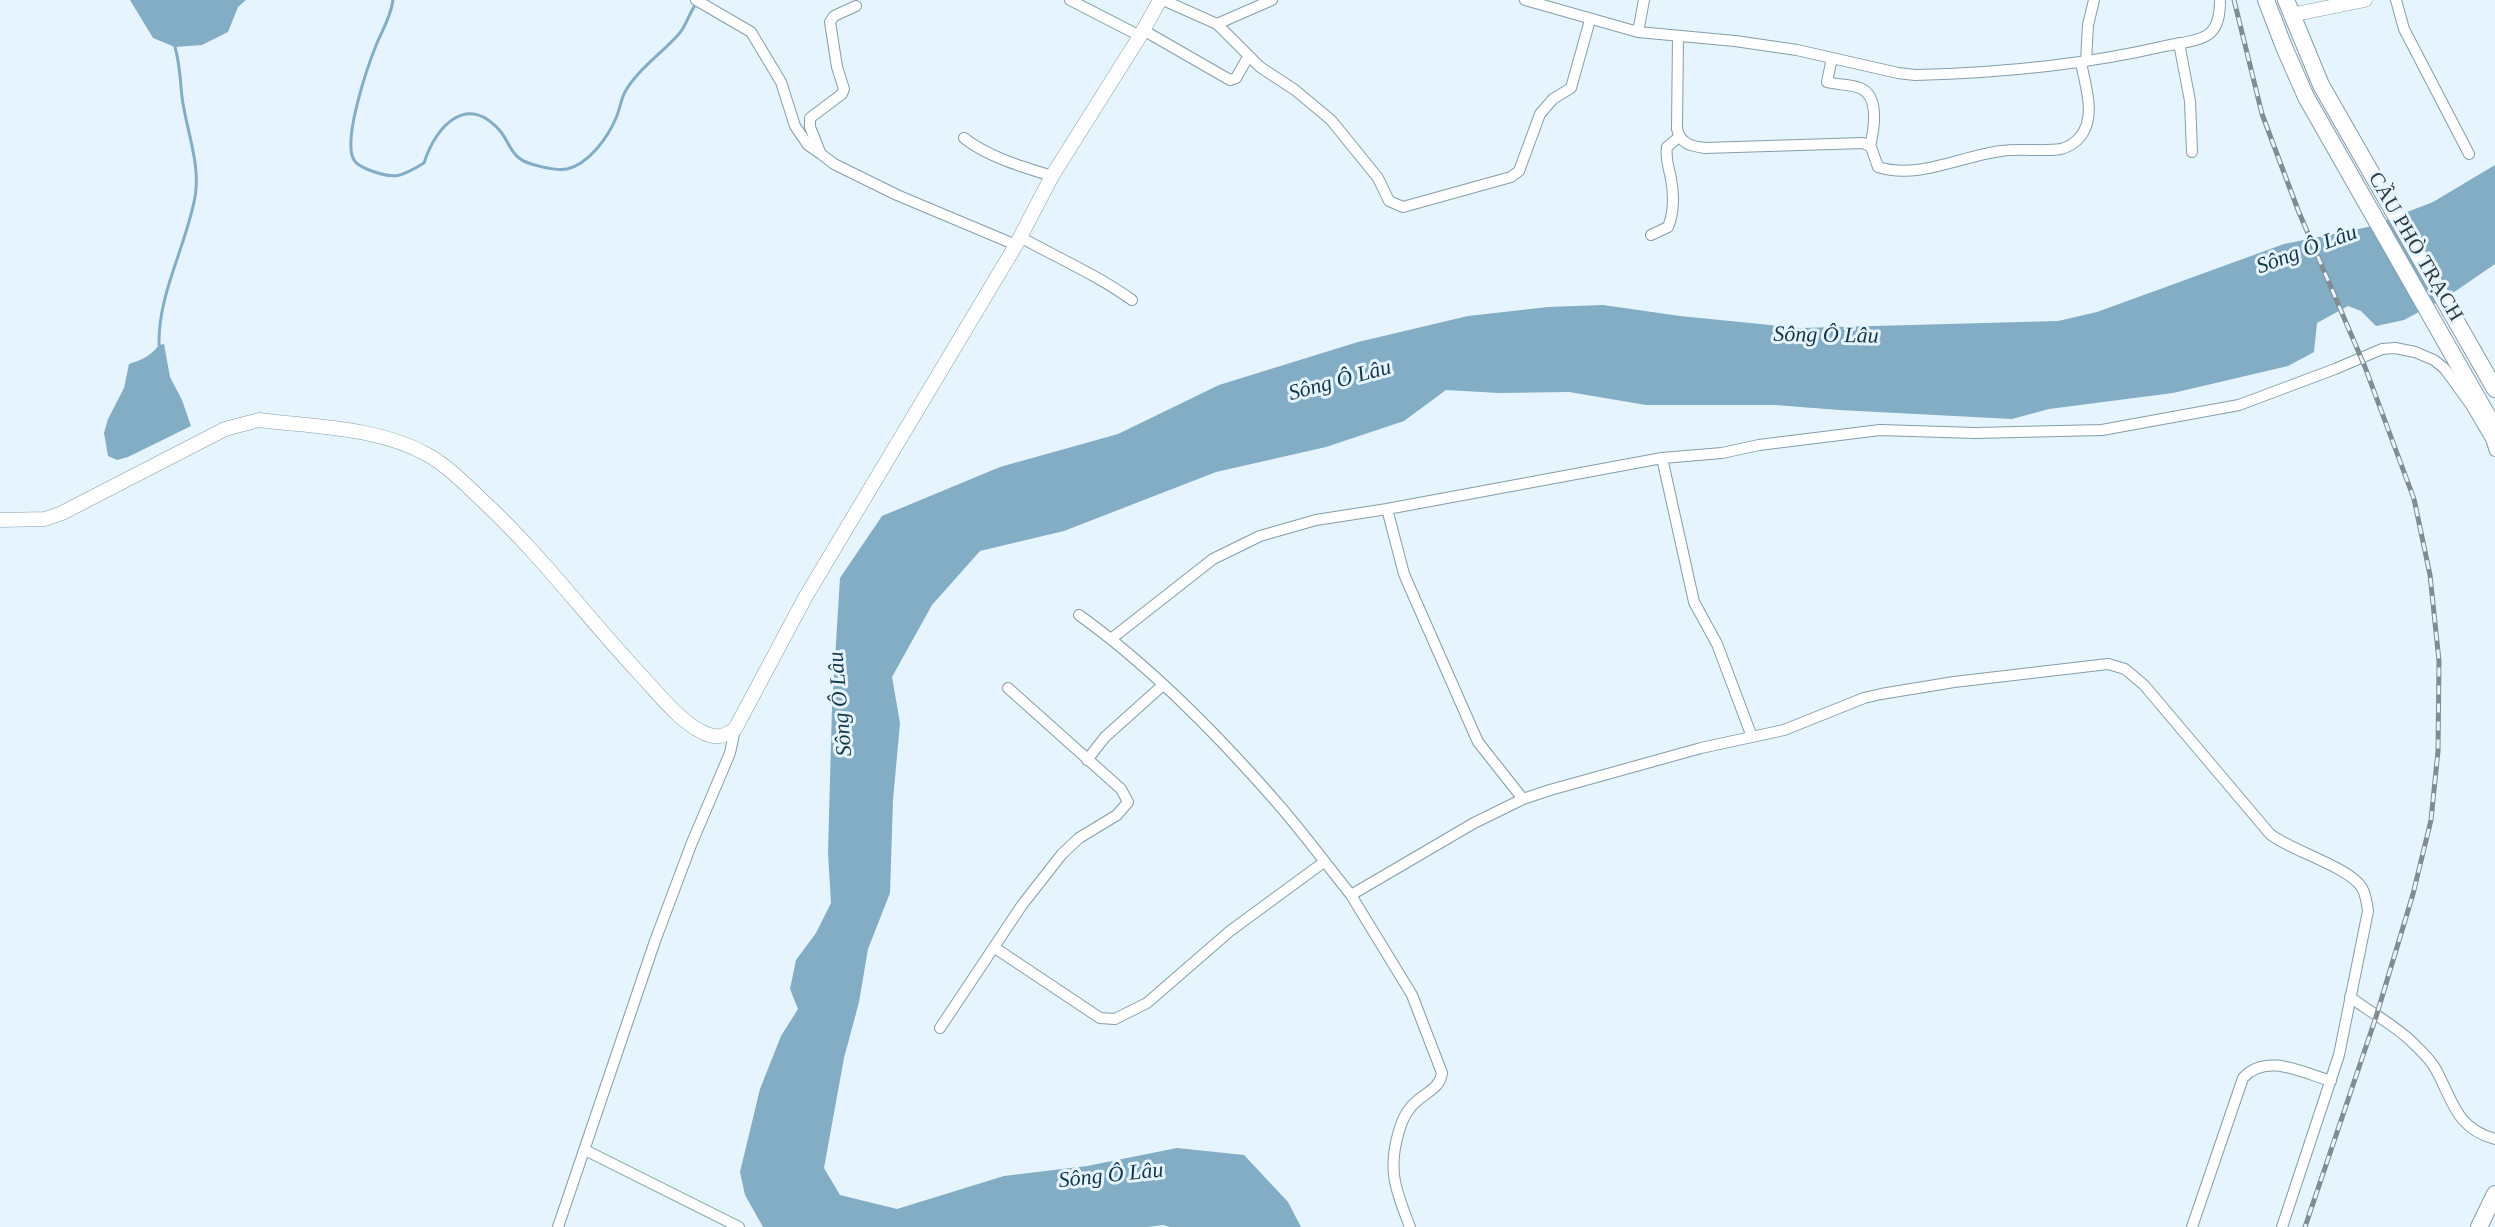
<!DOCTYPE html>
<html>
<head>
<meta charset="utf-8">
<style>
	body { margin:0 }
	canvas { display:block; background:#e5f4fd }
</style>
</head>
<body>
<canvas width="2495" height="1227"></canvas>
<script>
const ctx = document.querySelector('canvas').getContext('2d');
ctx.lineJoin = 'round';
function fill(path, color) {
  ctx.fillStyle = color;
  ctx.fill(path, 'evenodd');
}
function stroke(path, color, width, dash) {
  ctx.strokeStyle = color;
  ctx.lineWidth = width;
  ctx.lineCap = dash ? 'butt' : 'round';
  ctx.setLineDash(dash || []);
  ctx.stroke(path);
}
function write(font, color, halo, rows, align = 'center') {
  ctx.font = font + ' "Times New Roman",serif';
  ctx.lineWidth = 6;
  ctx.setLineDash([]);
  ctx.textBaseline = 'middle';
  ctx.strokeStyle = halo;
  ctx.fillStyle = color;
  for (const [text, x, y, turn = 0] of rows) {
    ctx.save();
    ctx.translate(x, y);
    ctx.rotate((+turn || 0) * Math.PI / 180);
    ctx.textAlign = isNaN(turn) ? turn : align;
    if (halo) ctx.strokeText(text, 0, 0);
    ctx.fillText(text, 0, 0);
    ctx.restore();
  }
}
const water = new Path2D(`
	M130 0H246L238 7 228 32 202 45 175 47 153 38Z
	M2495 165V264L2447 297 2404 320 2376 326 2361 311 2348 306 2317 323 2314 352 2288 366 2173 393 2049 409 2012 419 1839 410 1775 405H1646L1569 392 1499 393 1446 390 1404 421 1326 447 1216 472 1064 531 980 551 932 605 892 677 900 723 893 800 890 893 868 949 859 1002 844 1058 824 1168 840 1195 897 1209 1004 1176 1087 1166 1177 1148 1244 1155 1288 1202 1301 1227H1170L1163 1225 1148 1227H763L745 1195 740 1172 760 1089 781 1036 798 1009 790 989 796 960 816 933 831 903 828 853 832 707 840 578 882 516 1000 467 1118 434 1219 385 1358 342 1468 316 1548 307 1603 305 1680 316 1800 328 2058 321 2097 312 2284 244 2368 227 2433 202Z
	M164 344 170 377 182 400 191 426 128 457 117 460 108 456 104 433 108 419 124 388 129 364C141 360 151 356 159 345Z`);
const stream = new Path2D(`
	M393 0C391 16 383 29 377 43 368 65 342 140 354 160 357 165 364 168 369 170 395 180 401 177 424 163 436 125 468 92 501 132 508 141 510 151 519 158 527 165 556 171 567 169 589 164 608 137 616 118 620 109 621 99 625 92 636 71 663 52 678 35 686 27 689 13 696 4
	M159 345C158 293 186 247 195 197 201 165 186 129 182 97 180 79 180 64 175 47`);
const minor = new Path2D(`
	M696 0 751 32 781 82 795 126 808 145 821 154 834 164 897 195 1016 245
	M1070 0 1140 36
	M1163 0 1217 24 1272 0
	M1525 0 1638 32 1735 41 1797 50 1898 73 1915 75C1999 73 2084 65 2165 46 2179 43 2198 42 2209 34 2219 26 2220 12 2220 0
	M2396 0 2404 29 2469 154
	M1217 24 1260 67 1295 90 1331 120 1378 178 1389 201 1403 207 1511 177 1519 171 1540 114 1553 99 1571 88 1590 20
	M1143 30 1230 80 1236 78 1248 57
	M1638 32 1644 0
	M1678 36 1677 129C1681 144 1690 146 1705 148L1863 143 1871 147 1878 167C1918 180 1961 156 2001 151 2021 148 2041 152 2061 149 2068 147 2075 143 2080 137 2097 116 2085 86 2081 62
	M2179 43 2190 101 2192 152
	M1832 58 1827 82C1838 85 1850 84 1860 88 1880 96 1874 130 1870 146
	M2086 61 2088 25 2094 0
	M964 138C988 157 1023 167 1052 176
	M820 152 810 127V118L842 94 844 89 837 67 830 22 834 16 856 6
	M1651 235 1668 227C1674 213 1674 194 1671 179 1669 167 1665 160 1667 147L1679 137
	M1020 237C1058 258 1097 275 1132 300
	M1662 458 1694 602 1717 644 1752 737
	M1387 509 1404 574 1414 597 1478 742 1523 799
	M1079 615C1153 668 1219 736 1279 805 1304 834 1327 865 1351 895
	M1111 639 1213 559 1260 536 1316 520 1387 509 1662 458 1722 453 1759 445 1880 430 1975 433 2102 430 2239 405 2335 369 2382 349 2395 348 2415 352 2434 360 2445 369 2471 405 2491 439 2495 451
	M1087 760 1105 737 1163 685
	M995 948 1100 1018 1115 1019 1147 1003 1230 931 1324 862
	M2350 997C2371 1013 2395 1025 2413 1043 2421 1051 2430 1059 2435 1068 2453 1100 2455 1128 2495 1139
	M940 1028 1022 905 1062 854 1079 838 1117 815 1128 802 1121 789 1008 688
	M585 1150 739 1227
	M558 1227 655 941 691 845 730 753 735 729
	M1410 1227C1396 1191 1387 1170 1399 1131 1402 1119 1408 1108 1418 1100 1429 1091 1440 1087 1442 1073L1412 995 1351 895 1474 823 1523 799 1550 790 1701 748 1784 730 1864 698 1881 694 1954 682 2108 664 2125 669 2144 685 2270 834C2291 851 2350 867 2362 888 2366 895 2367 903 2368 911L2339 1055 2282 1227
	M2192 1227 2243 1078C2266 1052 2303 1073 2331 1081`);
const major = new Path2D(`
	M2291 15 2365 0
	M0 520 45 519 62 513 225 429 259 420C315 427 378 427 428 455 449 467 466 485 483 501 540 554 586 616 639 673 658 693 677 719 702 732 715 739 724 737 735 729L806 596 1016 245 1052 176 1140 36 1160 0`);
const highway = new Path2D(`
	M2266 0 2284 47 2306 97 2495 429
	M2286 0 2321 85 2495 389
	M2479 1227 2495 1194`);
const rail = new Path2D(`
	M2234 0 2262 114 2298 210 2365 367 2414 499 2430 575 2439 661 2438 751 2431 820 2413 894 2376 1017 2305 1227`);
const streetNames = [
	["CẦU PHÒ TRẠCH",2415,247,60]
];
const waterNames = [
	["Sông Ô Lâu",2307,250,-20],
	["Sông Ô Lâu",1826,336,1],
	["Sông Ô Lâu",1340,381,-15],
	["Sông Ô Lâu",841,704,-95],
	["Sông Ô Lâu",1111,1176,-6]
];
fill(water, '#83adc4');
stroke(stream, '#83adc4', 3);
stroke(minor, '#859dab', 12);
stroke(major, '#859dab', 15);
stroke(highway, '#859dab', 18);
stroke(minor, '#fff', 10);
stroke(major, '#fff', 14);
stroke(highway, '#fff', 16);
stroke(rail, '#808c93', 5);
stroke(rail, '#e5f4fd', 3, [9]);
write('21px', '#2e383e', '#e5f4fd', streetNames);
write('italic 22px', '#123647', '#e5f4fd', waterNames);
</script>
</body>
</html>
